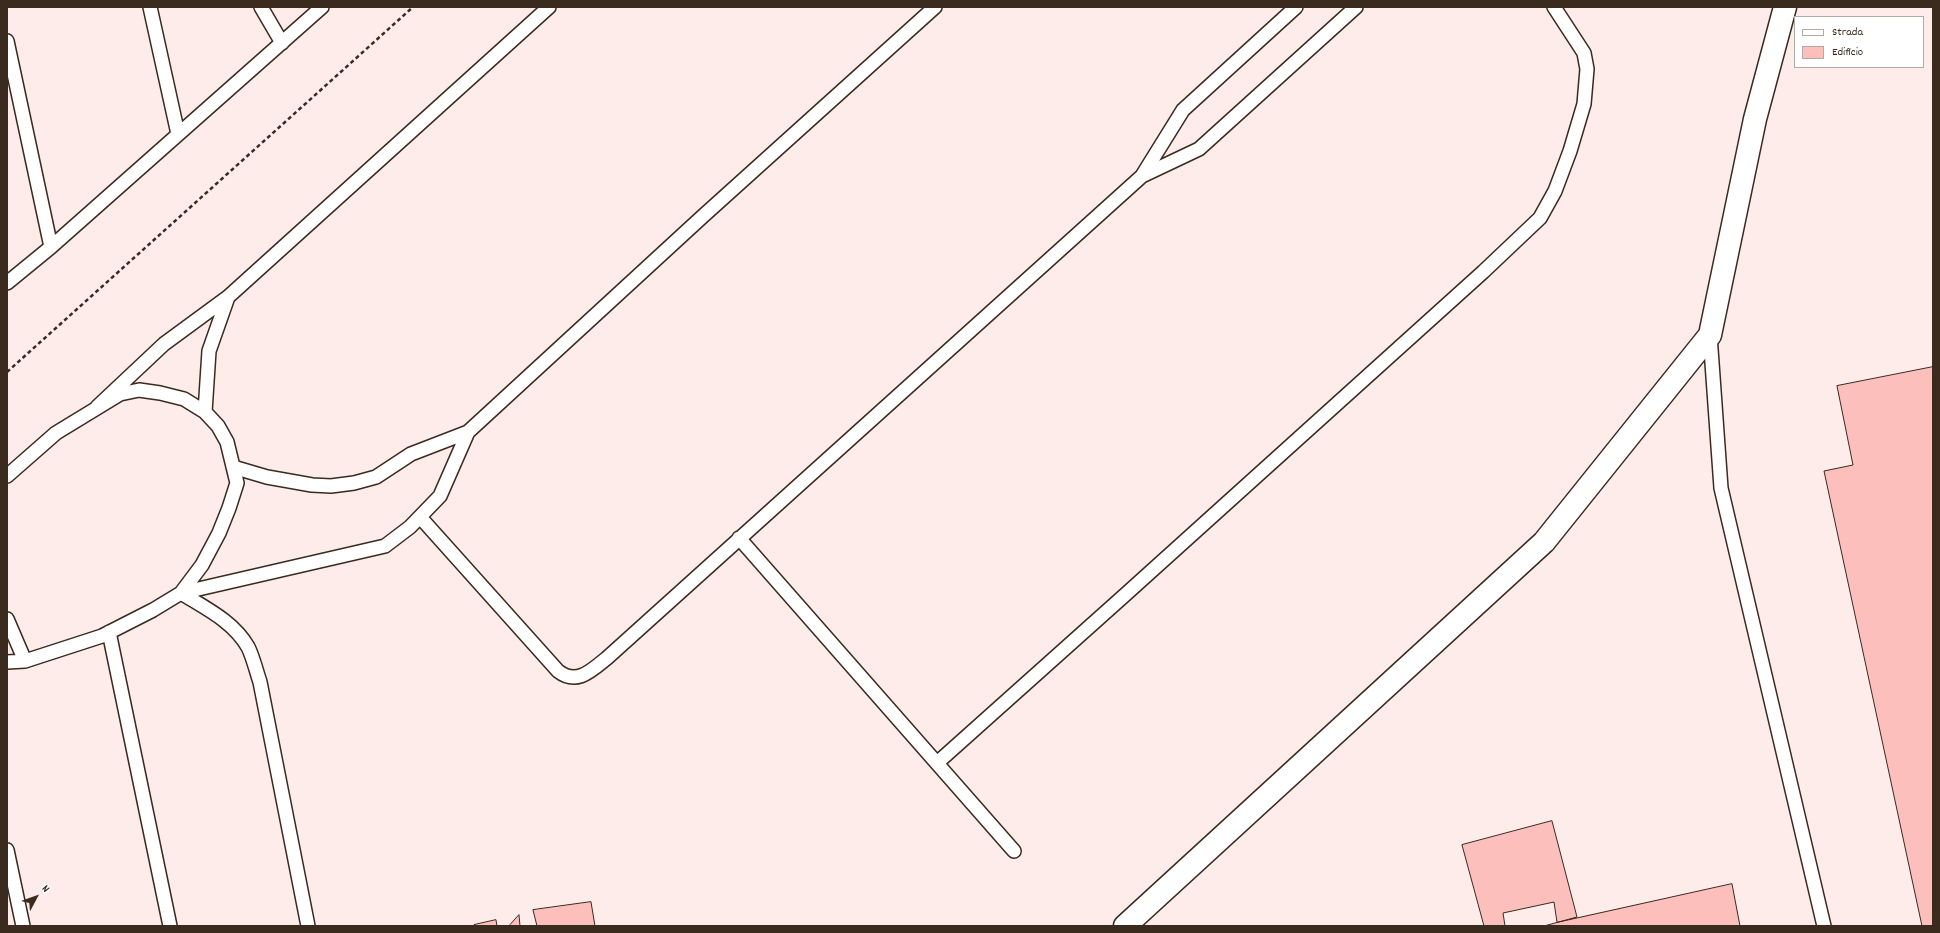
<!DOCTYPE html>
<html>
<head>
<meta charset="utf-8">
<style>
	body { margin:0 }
	#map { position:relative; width:1940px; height:933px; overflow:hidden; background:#fff; font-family:Dekko,sans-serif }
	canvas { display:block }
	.frame { position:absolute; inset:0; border:8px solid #3b2a1e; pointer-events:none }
	.legend { position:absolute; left:1794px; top:16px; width:130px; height:52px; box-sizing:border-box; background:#fff; border:1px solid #b1aaa5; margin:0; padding:5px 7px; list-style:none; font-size:12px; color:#3b2a1e }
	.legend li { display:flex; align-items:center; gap:8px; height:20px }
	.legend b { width:20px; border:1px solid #b1aaa5 }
	.north { position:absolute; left:16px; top:877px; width:40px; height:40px; -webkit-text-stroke:3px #fff; paint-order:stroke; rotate:49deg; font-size:11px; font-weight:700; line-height:16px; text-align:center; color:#3b2a1e }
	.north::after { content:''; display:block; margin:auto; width:14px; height:18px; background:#3b2a1e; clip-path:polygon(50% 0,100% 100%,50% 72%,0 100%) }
</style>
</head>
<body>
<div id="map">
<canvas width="1940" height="933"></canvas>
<div class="frame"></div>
<ul class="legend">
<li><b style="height:5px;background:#fff"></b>Strada</li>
<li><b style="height:11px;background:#fcbfbc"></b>Edificio</li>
</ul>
<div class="north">N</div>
</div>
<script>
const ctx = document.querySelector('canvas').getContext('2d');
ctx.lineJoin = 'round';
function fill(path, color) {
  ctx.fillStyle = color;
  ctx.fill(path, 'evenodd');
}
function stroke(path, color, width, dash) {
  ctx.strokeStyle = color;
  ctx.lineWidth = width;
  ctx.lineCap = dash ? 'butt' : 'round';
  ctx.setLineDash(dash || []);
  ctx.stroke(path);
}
const built = new Path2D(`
	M7 7H1933V926H7ZM1795 17H1923V67H1795Z`);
const building = new Path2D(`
	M1933 367V926H1922L1824 471 1853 465 1837 386Z
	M1552 821 1577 917 1544 926H1484L1462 845Z
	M1732 884 1740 926H1505L1503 913 1554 902 1557 922Z
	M591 902 595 926H537L533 910Z
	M519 915 520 926H510V925Z
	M496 920 497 926H474V925Z`);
const path = new Path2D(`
	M7 372 413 7`);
const service = new Path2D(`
	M150 7 178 134
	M261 7 282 43
	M7 41 51 247
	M1142 176 1183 110 1296 7
	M7 283 51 247 322 7
	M1710 335 1721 488 1824 926
	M97 407 164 344 228 297 549 7
	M205 412 209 351 228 297
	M233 467 267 477 312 485 331 486 354 483 376 477 411 454 468 432 702 217 935 7
	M7 476 56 433 120 394 139 390 160 393 184 399 205 412 218 426 227 442 237 483 229 508 219 533 202 565 181 593
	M420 517 558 671C577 686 592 670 607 658L1142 176 1199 149 1356 7
	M739 538 1014 851
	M181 593C205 608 233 621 248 647 253 657 256 670 260 682L308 926
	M7 619 25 661
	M109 632 170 926
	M7 662 25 661 102 636 153 610 181 593 385 546 410 527 440 496 468 432
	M937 763 1126 594 1483 272 1540 218 1555 191 1570 151 1584 104 1587 69 1584 53 1554 7
	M7 850 23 926`);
const minor = new Path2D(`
	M1125 926 1544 542 1710 335 1755 119 1785 7`);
fill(built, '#feeceb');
fill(building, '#fcbfbc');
stroke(building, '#3b2a1e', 1);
stroke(service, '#3b2a1e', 16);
stroke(minor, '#3b2a1e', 25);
stroke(path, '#3b2a1e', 2.5, [4, 3]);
stroke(service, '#fff', 13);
stroke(minor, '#fff', 22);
</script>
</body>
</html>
